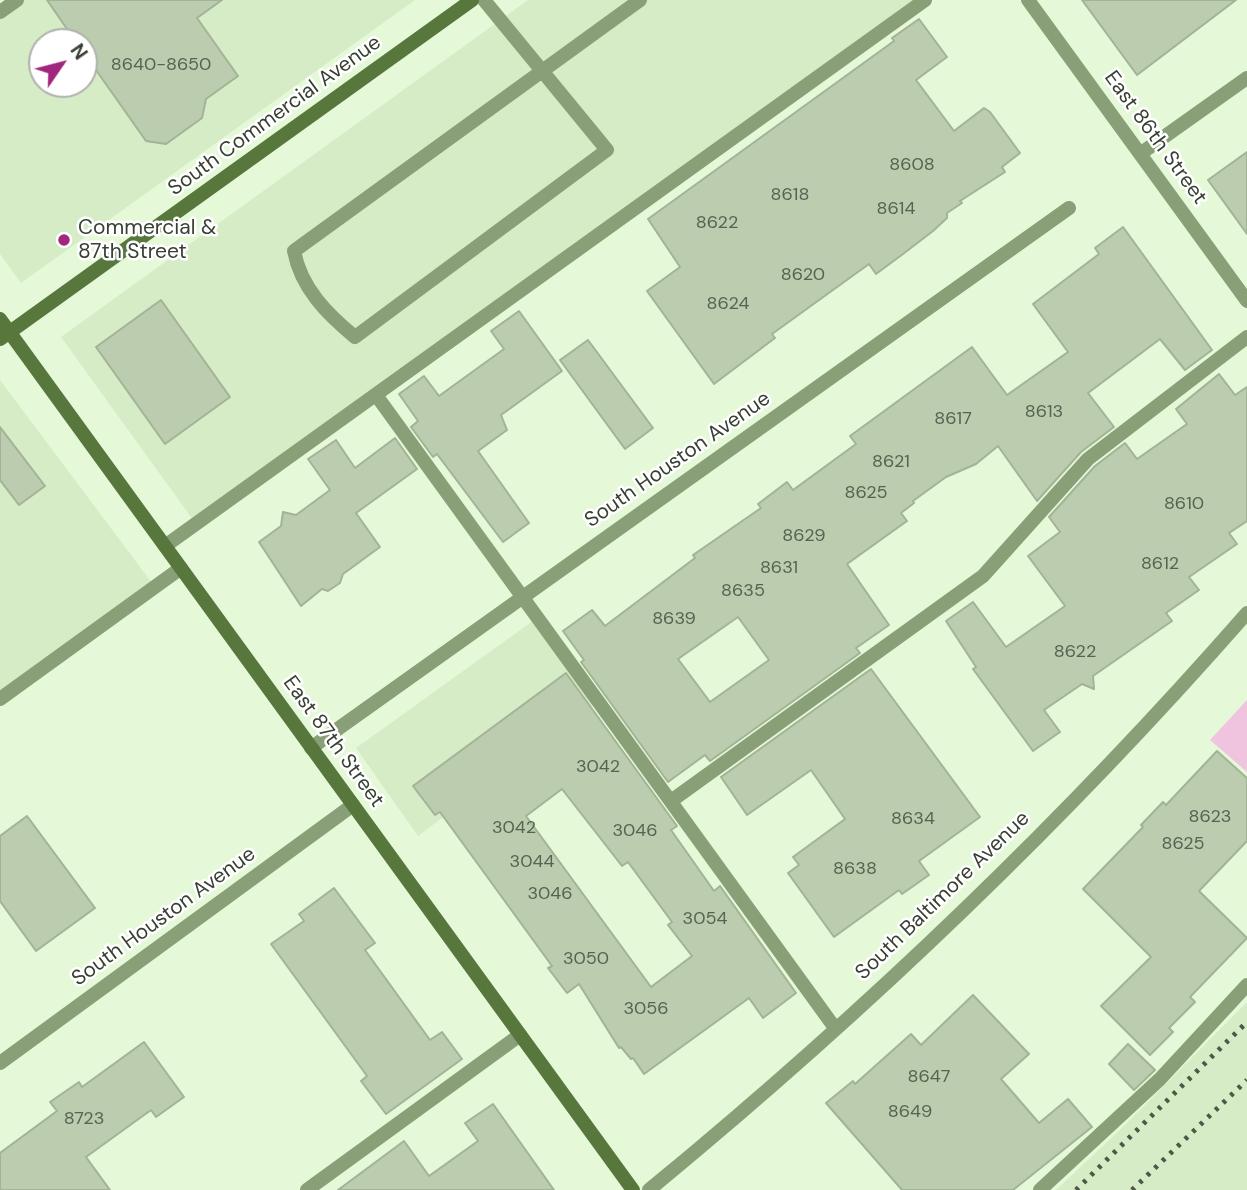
<!DOCTYPE html>
<html>
<head>
<meta charset="utf-8">
<style>
	body { margin:0 }
	#map { position:relative; width:1247px; height:1190px; overflow:hidden; background:#e5f8d8; font-family:"DM Sans",sans-serif }
	canvas { display:block }
	.north { position:absolute; left:28px; top:28px; width:70px; height:70px; box-sizing:border-box; background:#fff; border:2px solid #afb2ad; border-radius:50%; rotate:55deg; font-size:19px; font-weight:700; line-height:28px; text-align:center; color:#383f33 }
	.north::after { content:''; display:block; margin:auto; width:24px; height:32px; background:#a1277e; clip-path:polygon(50% 0,100% 100%,50% 72%,0 100%) }
</style>
</head>
<body>
<div id="map">
<canvas width="1247" height="1190"></canvas>
<div class="north">N</div>
</div>
<script>
const ctx = document.querySelector('canvas').getContext('2d');
ctx.lineJoin = 'round';
function fill(path, color) {
  ctx.fillStyle = color;
  ctx.fill(path, 'evenodd');
}
function stroke(path, color, width, dash) {
  ctx.strokeStyle = color;
  ctx.lineWidth = width;
  ctx.lineCap = dash ? 'butt' : 'round';
  ctx.setLineDash(dash || []);
  ctx.stroke(path);
}
function write(font, color, halo, rows, align = 'center') {
  ctx.font = font + ' "DM Sans",sans-serif';
  ctx.lineWidth = 5;
  ctx.setLineDash([]);
  ctx.textBaseline = 'middle';
  ctx.strokeStyle = halo;
  ctx.fillStyle = color;
  for (const [text, x, y, turn = 0] of rows) {
    ctx.save();
    ctx.translate(x, y);
    ctx.rotate((+turn || 0) * Math.PI / 180);
    ctx.textAlign = isNaN(turn) ? turn : align;
    if (halo) ctx.strokeText(text, 0, 0);
    ctx.fillText(text, 0, 0);
    ctx.restore();
  }
}
const built = new Path2D(`
	M17 0H415L21 283 0 254V12ZM42 42H84V84H42Z
	M528 0H925L196 524 61 337Z
	M0 380 155 587 0 699Z
	M537 618 598 701 418 836 356 748Z
	M1247 1002V1190H1056L1123 1127Z`);
const green = new Path2D(`
	M1247 700V772L1210 740Z`);
const building = new Path2D(`
	M47 0H222L197 18 238 76 206 99 202 118 166 144 146 141 84 53V42H76Z
	M1082 0H1236L1137 75Z
	M919 19 947 57 916 80 954 131 984 108 990 112 1020 153 1002 167 1005 172 960 201 962 203 947 213V218L933 231 903 254 876 274 869 264 772 334 775 338 714 384 647 291 680 267 648 219 894 41 892 38Z
	M1247 152V234L1208 180Z
	M1123 227 1212 350 1185 370 1160 339 1088 393 1114 427 1081 452 1037 501 998 446 976 464 946 477 913 501 914 503 901 513 907 521 847 564 889 625 856 648 860 653 710 761 705 755 668 782 581 662 584 660 563 631 592 610 605 626 695 558 693 555 761 508 758 504 787 482 793 490 856 444 850 436 972 347 1007 395 1068 352 1033 304 1099 254 1095 248ZM738 617 769 660 710 702 678 659Z
	M161 300 230 397 165 444 96 347Z
	M519 311 562 371 501 415 507 430 478 451 529 523 503 542 437 454 433 457 411 427 418 421 399 394 424 376 439 396 504 349 491 331Z
	M588 340 653 428 625 449 560 360Z
	M1219 374 1235 395 1247 387V521L1229 533 1237 544 1189 577 1199 590 1166 613 1172 621 1093 676 1094 689 1082 684 1044 710 1060 732 1033 751 973 669 976 667 946 621 973 602 1006 647 1065 606 1028 556 1060 532 1049 517 1095 466 1125 443 1137 459 1187 424 1176 409Z
	M0 427 45 486 19 505 0 480Z
	M395 438 417 469 356 513 380 547 343 574 340 583 328 591 322 589 301 606 259 542 281 526 283 512 296 515 330 490 308 459 336 440 355 468Z
	M871 669 980 817 919 861 929 875 902 894 899 890 834 937 788 873 799 865 793 857 845 819 811 770 747 815 721 777Z
	M566 673 677 826 671 830 714 891 720 886 796 993 763 1018 749 998 644 1074 633 1058 631 1059 621 1047 619 1048 579 984 567 993 548 968 552 966 440 812 435 815 413 786ZM562 789 622 866 628 862 672 922 668 925 692 956 651 987 526 816Z
	M1217 751 1247 778V841L1199 891 1247 938 1190 997 1195 1002 1169 1028 1173 1032 1150 1055 1101 1006 1151 957 1083 889 1143 827 1141 825 1163 802 1166 805Z
	M27 816 95 908 36 951 0 901V836Z
	M334 888 375 943 365 950 430 1040 442 1032 462 1059 386 1114 361 1081 367 1076 271 944 304 921 299 914Z
	M973 995 1029 1054 1001 1079 1039 1123 1068 1099 1092 1127 1013 1190H902L826 1103 853 1081 855 1084 911 1034 921 1045Z
	M144 1042 184 1097 156 1117 151 1110 86 1157 110 1190H0V1153L57 1111 50 1102 79 1082 82 1087Z
	M1128 1044 1155 1070 1134 1090 1109 1064Z
	M493 1104 554 1190H338L404 1141 429 1176 478 1141 465 1123Z`);
const lane = new Path2D(`
	M484 0 607 150 355 337C327 314 301 288 294 251L640 0
	M0 12 17 0
	M376 395 835 1028
	M165 546 925 0
	M0 699 181 568
	M671 801 983 576 1088 459 1247 337
	M307 1190 520 1035
	M1040 1190 1160 1079 1247 985`);
const street = new Path2D(`
	M1028 0 1247 301
	M1140 154 1247 78
	M311 748 1069 208
	M0 1063 353 805
	M649 1190C863 1014 1065 821 1247 613`);
const secondary = new Path2D(`
	M0 319 633 1190
	M0 339 472 0`);
const rail = new Path2D(`
	M1076 1190 1247 1022
	M1132 1190 1247 1080`);
const markers = [
	[64,240,7,"#a1277e"]
];
const numberNames = [
	["8640-8650",161,65],
	["8608",912,165],
	["8618",790,195],
	["8614",896,209],
	["8622",717,223],
	["8620",803,275],
	["8624",728,304],
	["8613",1044,412],
	["8617",953,419],
	["8621",891,462],
	["8625",866,493],
	["8610",1184,504],
	["8629",804,536],
	["8612",1160,564],
	["8631",779,568],
	["8635",743,591],
	["8639",674,619],
	["8622",1075,652],
	["3042",598,767],
	["8623",1210,817],
	["8634",913,819],
	["3042",514,828],
	["3046",635,831],
	["8625",1183,844],
	["3044",532,862],
	["8638",855,869],
	["3046",550,894],
	["3054",705,919],
	["3050",586,959],
	["3056",646,1009],
	["8647",929,1077],
	["8649",910,1112],
	["8723",84,1119]
];
const streetNames = [
	["South Commercial Avenue",275,116,-36],
	["East 86th Street",1155,138,54],
	["South Houston Avenue",678,460,-35],
	["East 87th Street",333,742,54],
	["South Baltimore Avenue",943,896,-44],
	["South Houston Avenue",164,917,-36]
];
const poiNames = [
	["Commercial &",78,228],
	["87th Street",78,252]
];
fill(built, '#d6ecc7');
fill(green, '#f0c4df');
fill(building, '#bbcdae');
stroke(building, '#a2b396', 2);
stroke(lane, '#899f78', 14);
stroke(street, '#899f78', 14);
stroke(secondary, '#57773d', 14);
stroke(rail, '#4e5748', 5, [3.5, 7]);
for (const [x, y, r, color] of markers) {
  const dot = new Path2D();
  dot.arc(x, y, r, 0, 2 * Math.PI);
  ctx.fillStyle = color;
  ctx.fill(dot);
  stroke(dot, '#fff', 2.5);
}
write('18px', '#596252', null, numberNames);
write('21px', '#383f33', '#fff', streetNames);
write('21px', '#383f33', '#fff', poiNames, 'left');
</script>
</body>
</html>
